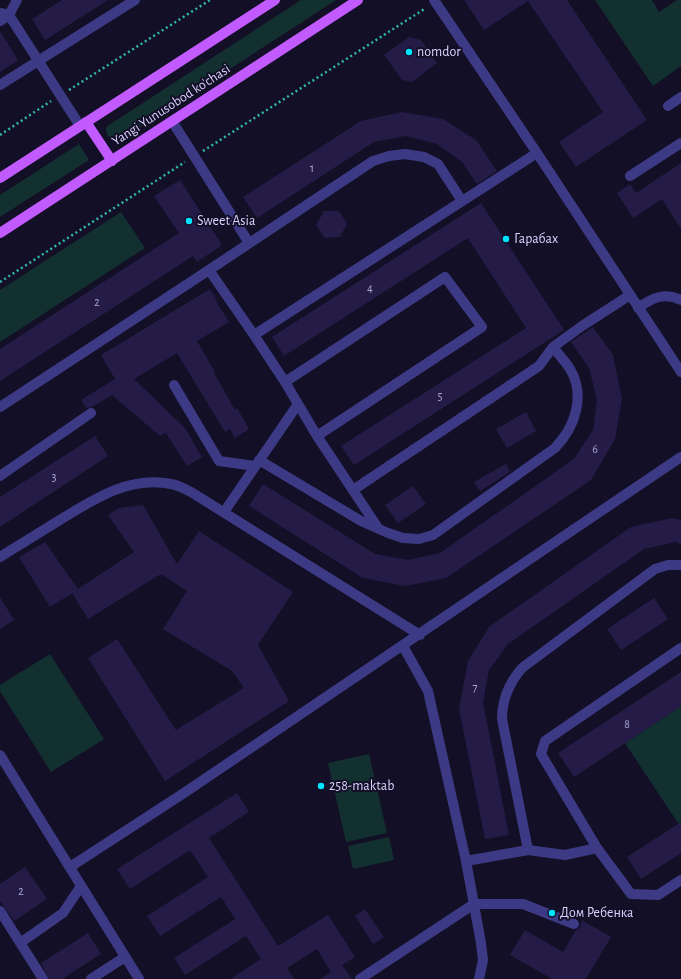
<!DOCTYPE html>
<html>
<head>
<meta charset="utf-8">
<style>
	body { margin:0 }
	canvas { display:block; background:#130f26 }
</style>
</head>
<body>
<canvas width="681" height="979"></canvas>
<script>
const ctx = document.querySelector('canvas').getContext('2d');
ctx.lineJoin = 'round';
function fill(path, color) {
  ctx.fillStyle = color;
  ctx.fill(path, 'evenodd');
}
function stroke(path, color, width, dash) {
  ctx.strokeStyle = color;
  ctx.lineWidth = width;
  ctx.lineCap = dash ? 'butt' : 'round';
  ctx.setLineDash(dash || []);
  ctx.stroke(path);
}
function write(font, color, halo, rows, align = 'center') {
  ctx.font = font + ' "Alegreya Sans",sans-serif';
  ctx.lineWidth = 4;
  ctx.setLineDash([]);
  ctx.textBaseline = 'middle';
  ctx.strokeStyle = halo;
  ctx.fillStyle = color;
  for (const [text, x, y, turn = 0] of rows) {
    ctx.save();
    ctx.translate(x, y);
    ctx.rotate((+turn || 0) * Math.PI / 180);
    ctx.textAlign = isNaN(turn) ? turn : align;
    if (halo) ctx.strokeText(text, 0, 0);
    ctx.fillText(text, 0, 0);
    ctx.restore();
  }
}
const green = new Path2D(`
	M301 0H336L116 143C109 140 106 135 106 127Z
	M595 0H652L659 12 677 0H681V66L653 86Z
	M79 144 89 160 0 217V195Z
	M121 212 145 248 0 342V290Z
	M50 654 104 739 51 772 0 691V685Z
	M681 706V822L678 823 625 743Z
	M369 754 387 833 346 842 328 763Z
	M389 837 394 860 353 869 348 846Z`);
const building = new Path2D(`
	M62 0H108L45 40 32 19Z
	M464 0H567L647 120 576 167 559 142 603 112 528 1 484 30Z
	M0 31 18 60 0 72Z
	M409 37 421 40 437 63 412 82 402 80 384 55Z
	M402 112 443 119 476 140 497 171 477 184 462 162 437 144 406 136 374 142 257 218 243 197 361 121Z
	M681 163V229L662 199 633 218 617 193 630 184 636 193Z
	M180 180 222 245 197 262 193 256 0 381V349L179 233 154 196Z
	M481 203 564 330 354 465 341 446 526 328 468 238 284 356 272 337Z
	M324 211H339L347 224 340 237 325 238 316 225Z
	M210 289 217 300 216 301 229 322 197 341 215 372 214 373 235 410 237 408 249 429 235 438 230 429 225 432 177 353 134 379 185 428 202 457 187 466 166 433 160 436 112 395 92 407 86 408 81 400 115 379 101 355Z
	M593 327 613 355 622 399 615 439 591 480 446 578 405 586 363 578 249 506 263 484 375 554 408 560 440 553 574 459 593 430 597 400 589 368 571 342Z
	M526 412 536 431 507 448 496 429Z
	M95 436 108 456 0 527V497Z
	M506 464 510 472 480 491 474 482Z
	M413 486 426 504 398 523 385 505Z
	M143 505 177 564 199 531 293 592 258 645 289 701 165 781 88 658 117 639 176 730 244 688 232 671 163 629 187 591 161 574 88 619 72 593H73L50 607 19 557 45 542 78 589 134 552 108 515 119 508Z
	M672 518 681 520V544L675 542 644 549 508 644 489 670 483 703 509 835 485 839 459 709 468 661 489 627 631 527Z
	M0 597 14 620 0 629Z
	M654 598 668 619 621 650 607 629Z
	M681 672V706L574 777 558 753Z
	M237 793 249 812 209 838 278 946 328 915 355 957 342 965 352 979H320L331 972 317 949 287 968 294 979H230L261 959 246 936 185 975 174 958 235 919 221 897 160 936 147 916 208 877 190 850 130 889 117 869Z
	M681 822V853L641 879 627 857Z
	M25 867 47 899 14 921 0 901V884Z
	M365 909 384 937 373 944 355 916Z
	M582 920 611 937 586 979H552L510 955 525 930 563 952 576 930 580 927Z
	M88 933 101 954 62 979H49L41 963Z`);
const path = new Path2D(`
	M69 90 210 0
	M0 135 51 101
	M203 151 426 8
	M0 282 185 162`);
const minor = new Path2D(`
	M434 0 537 153 681 372
	M0 13 9 15 80 126
	M0 21 9 15 17 0
	M0 85 135 0
	M668 106 681 97
	M172 121 249 243
	M630 176 681 143
	M209 270 254 335 537 153
	M638 308C652 298 664 292 681 300
	M254 335 285 382 317 436 378 528
	M285 382 445 277 482 327 317 436
	M174 385 219 461 255 466
	M0 407 209 270 373 161 389 156 405 154 424 157 438 164 462 201
	M259 460 361 521 388 533 403 538 419 539 433 535 555 448C575 427 586 396 570 369 565 361 558 354 553 347
	M0 476 91 413
	M353 490 539 366 553 347 582 326 630 295
	M224 512 298 404
	M0 557C21 544 42 531 63 518 96 498 130 476 171 484 178 485 185 489 191 492L420 635
	M403 646 428 691 466 861 481 943 483 960 479 979
	M0 755 139 979
	M597 848 541 754 545 741 681 648
	M528 850 502 719C502 699 509 683 522 668L655 569 668 565H681
	M466 861 528 850 565 855 597 848 631 894 658 895 681 880
	M70 867 184 793 681 457
	M0 911 43 979
	M20 943 63 913 81 886
	M91 979 125 957
	M360 979 474 904H523L574 924`);
const major = new Path2D(`
	M86 122 112 161
	M0 178 275 0
	M0 233 358 0`);
const markers = [
	[409,52,4,"#00e5ff"],
	[189,221,4,"#00e5ff"],
	[506,239,4,"#00e5ff"],
	[321,786,4,"#00e5ff"],
	[552,913,4,"#00e5ff"]
];
const numberNames = [
	["1",312,168],
	["4",370,288],
	["2",97,302],
	["5",440,396],
	["6",595,449],
	["3",54,477],
	["7",475,687],
	["8",627,724],
	["2",21,891]
];
const poiNames = [
	["nomdor",417,52],
	["Sweet Asia",197,221],
	["Гарабах",514,239],
	["258-maktab",329,786],
	["Дом Ребенка",560,913]
];
const streetNames = [
	["Yangi Yunusobod ko'chasi",171,105,-33]
];
fill(green, '#12302f');
fill(building, '#241b47');
stroke(path, '#2fb8b0', 2.5, [2, 3]);
stroke(minor, '#3d3a85', 10);
stroke(major, '#c25bff', 10);
for (const [x, y, r, color] of markers) {
  const dot = new Path2D();
  dot.arc(x, y, r, 0, 2 * Math.PI);
  ctx.fillStyle = color;
  ctx.fill(dot);
  stroke(dot, '#130f26', 1.5);
}
write('12px', '#aca6d1', null, numberNames);
write('14px', '#d9d4ff', '#130f26', poiNames, 'left');
write('14px', '#d9d4ff', '#130f26', streetNames);
</script>
</body>
</html>
